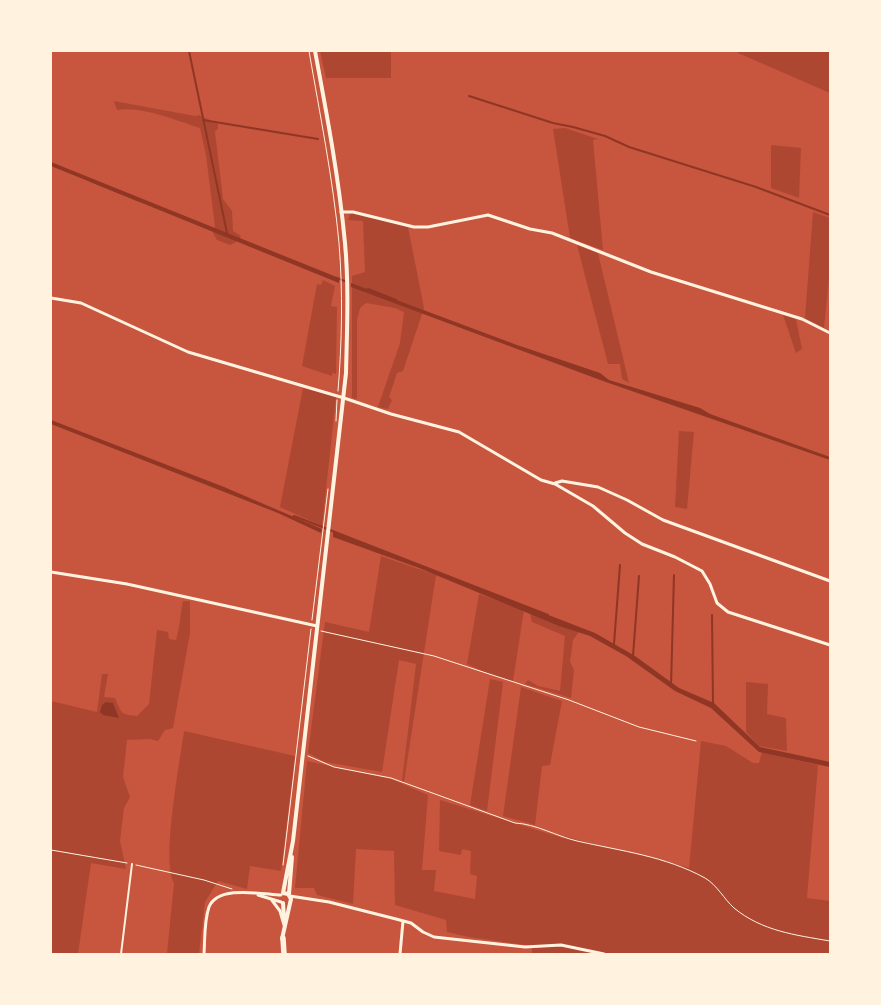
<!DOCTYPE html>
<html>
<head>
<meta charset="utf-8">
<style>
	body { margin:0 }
	#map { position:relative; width:881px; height:1005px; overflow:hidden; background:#c8553d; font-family:Manrope,sans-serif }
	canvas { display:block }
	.frame { position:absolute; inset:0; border:52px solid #fff3e0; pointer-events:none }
</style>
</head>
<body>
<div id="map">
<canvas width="881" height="1005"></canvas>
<div class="frame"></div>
</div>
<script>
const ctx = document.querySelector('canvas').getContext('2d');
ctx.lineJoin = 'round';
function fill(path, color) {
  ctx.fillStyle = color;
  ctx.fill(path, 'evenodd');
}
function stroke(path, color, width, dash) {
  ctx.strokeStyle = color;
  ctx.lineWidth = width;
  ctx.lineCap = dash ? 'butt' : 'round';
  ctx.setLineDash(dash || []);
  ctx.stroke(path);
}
const green = new Path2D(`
	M320 51H391V78H326Z
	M738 51H830V93L738 53Z
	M114 101 195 116 199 115 218 124V128L215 132 223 199 232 211 233 231 241 236 236 242 230 245 217 240 213 233 215 227 206 155 200 128C174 120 143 106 117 110Z
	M565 128 598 139 593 140 603 250 570 238 553 129Z
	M771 145 801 148 799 198 771 188Z
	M813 212 830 218V268L824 328 805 318Z
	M353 213 408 227 424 308 403 371 397 373 389 397 392 400 388 409 378 407 400 343 404 312 395 308 366 303 360 308 357 320V399L352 398V276L365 272 363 221 348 220 350 214Z
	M577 245 598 253 629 383 622 379 620 364H608Z
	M323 280 335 286 331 306 337 307 336 374 332 373V376L302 366 317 284 321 285Z
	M783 315 796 319 802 349 796 353Z
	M303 388 336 397 322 526 280 507Z
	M679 431 694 432 687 509 675 507Z
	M381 556 436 575 404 782 402 781 416 664 399 660 382 772 325 762 308 753 325 622 369 632Z
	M479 594 524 610 513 681 487 673 467 664Z
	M183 601H190V633L173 728 165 730 158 741 150 739 127 740 123 777 130 797 124 808 120 841 126 869 91 863 78 954H51V701L97 712 102 674H108L104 697 115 698C122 713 119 714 137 716L149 704 157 630 168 632 169 639 176 640C180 627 180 615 183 601Z
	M530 613 541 615 579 632 573 640 570 662 574 670 571 698 525 684 528 680 538 686 560 691 565 636 532 622Z
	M490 679 503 682 487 811 470 805Z
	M746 682 768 684 767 714 786 718 787 751 759 746 746 732Z
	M521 687 562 701 550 765 542 766 535 825 503 816Z
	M184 731 295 756 281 871 250 866 247 889 218 881 205 902 199 954H167L174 883C161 860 180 762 184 731Z
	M701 741 726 746 753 763H759L762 752 818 765 807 898 830 901V954H532V946L469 937 447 932 446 920 395 905 394 851 356 849 353 904 317 895 314 888H295L307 761 391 779 428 795 422 870H436L434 891 475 899 477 876 470 874 471 851 462 849 461 855 439 851 440 800 563 838 564 836C605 849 648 854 689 868Z`);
const water = new Path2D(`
	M51 162 339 278V283L51 166Z
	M351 283 517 345 600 373 609 380 700 408 710 414 830 457V460L603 381 351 287Z
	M51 420 224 487 322 529 321 533 278 513 51 424Z
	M333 532 595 633 635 656 679 688 714 703 760 747 830 762V767L759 752 711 708 675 691 626 656 590 636 559 626 419 568 333 537Z
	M106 702 113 703 119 718 103 715 100 712 102 705Z`);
const stream = new Path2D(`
	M189 51 227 233
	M469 96 553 123 573 127 605 136 629 147 756 187 830 215
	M203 120 318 139
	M91 181 140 201
	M337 278 347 282
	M368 289 396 300
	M294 516 548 615
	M712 615 713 705
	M614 644 620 565
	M633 656 639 576
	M671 686 674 575`);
const path = new Path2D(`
	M309 51C320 115 333 179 339 243 343 292 342 342 338 391
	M336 421 337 400
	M312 620 328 489
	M321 631 434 656 569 700 639 727 696 741
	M308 756 334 767 391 778 515 823C536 824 556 836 577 841 621 851 665 856 705 878 717 885 724 899 734 908 762 931 795 935 830 941
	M51 850 127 863
	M136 865 204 880 232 889
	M283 865 311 629`);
const service = new Path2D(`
	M121 954 132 864`);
const minor = new Path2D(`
	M341 212H353L414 227H428L488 215 530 229 552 233 651 272 802 319 830 333
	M51 298 81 303 188 352 344 398 391 414 459 432 541 480 555 484 593 506 625 533 642 544 675 557 702 571 710 584 717 603 728 612 830 645
	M555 483 562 481 598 487 627 500 663 520 830 581
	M51 572 127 584 317 626
	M258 895 281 902
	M290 896 329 902 396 919 411 923 423 932 434 937 525 947 561 945 604 954
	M271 899 280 911 284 925
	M204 954C205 939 204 921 209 907 218 885 261 894 281 895
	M400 954 403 921`);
const tertiary = new Path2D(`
	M283 893 293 841 346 373C347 330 349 286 345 243 339 179 327 115 315 51
	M289 894 292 857
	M283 903 284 918
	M282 939 291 899 288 894 283 893`);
const trunk = new Path2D(`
	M283 938 284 954`);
fill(green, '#ae4732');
fill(water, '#8f3625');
stroke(stream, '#8f3625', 2);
stroke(path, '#fff3e0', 1);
stroke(service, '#fff3e0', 2);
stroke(minor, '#fff3e0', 3);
stroke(tertiary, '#fff3e0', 4);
stroke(trunk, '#fff3e0', 5.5);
</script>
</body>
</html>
